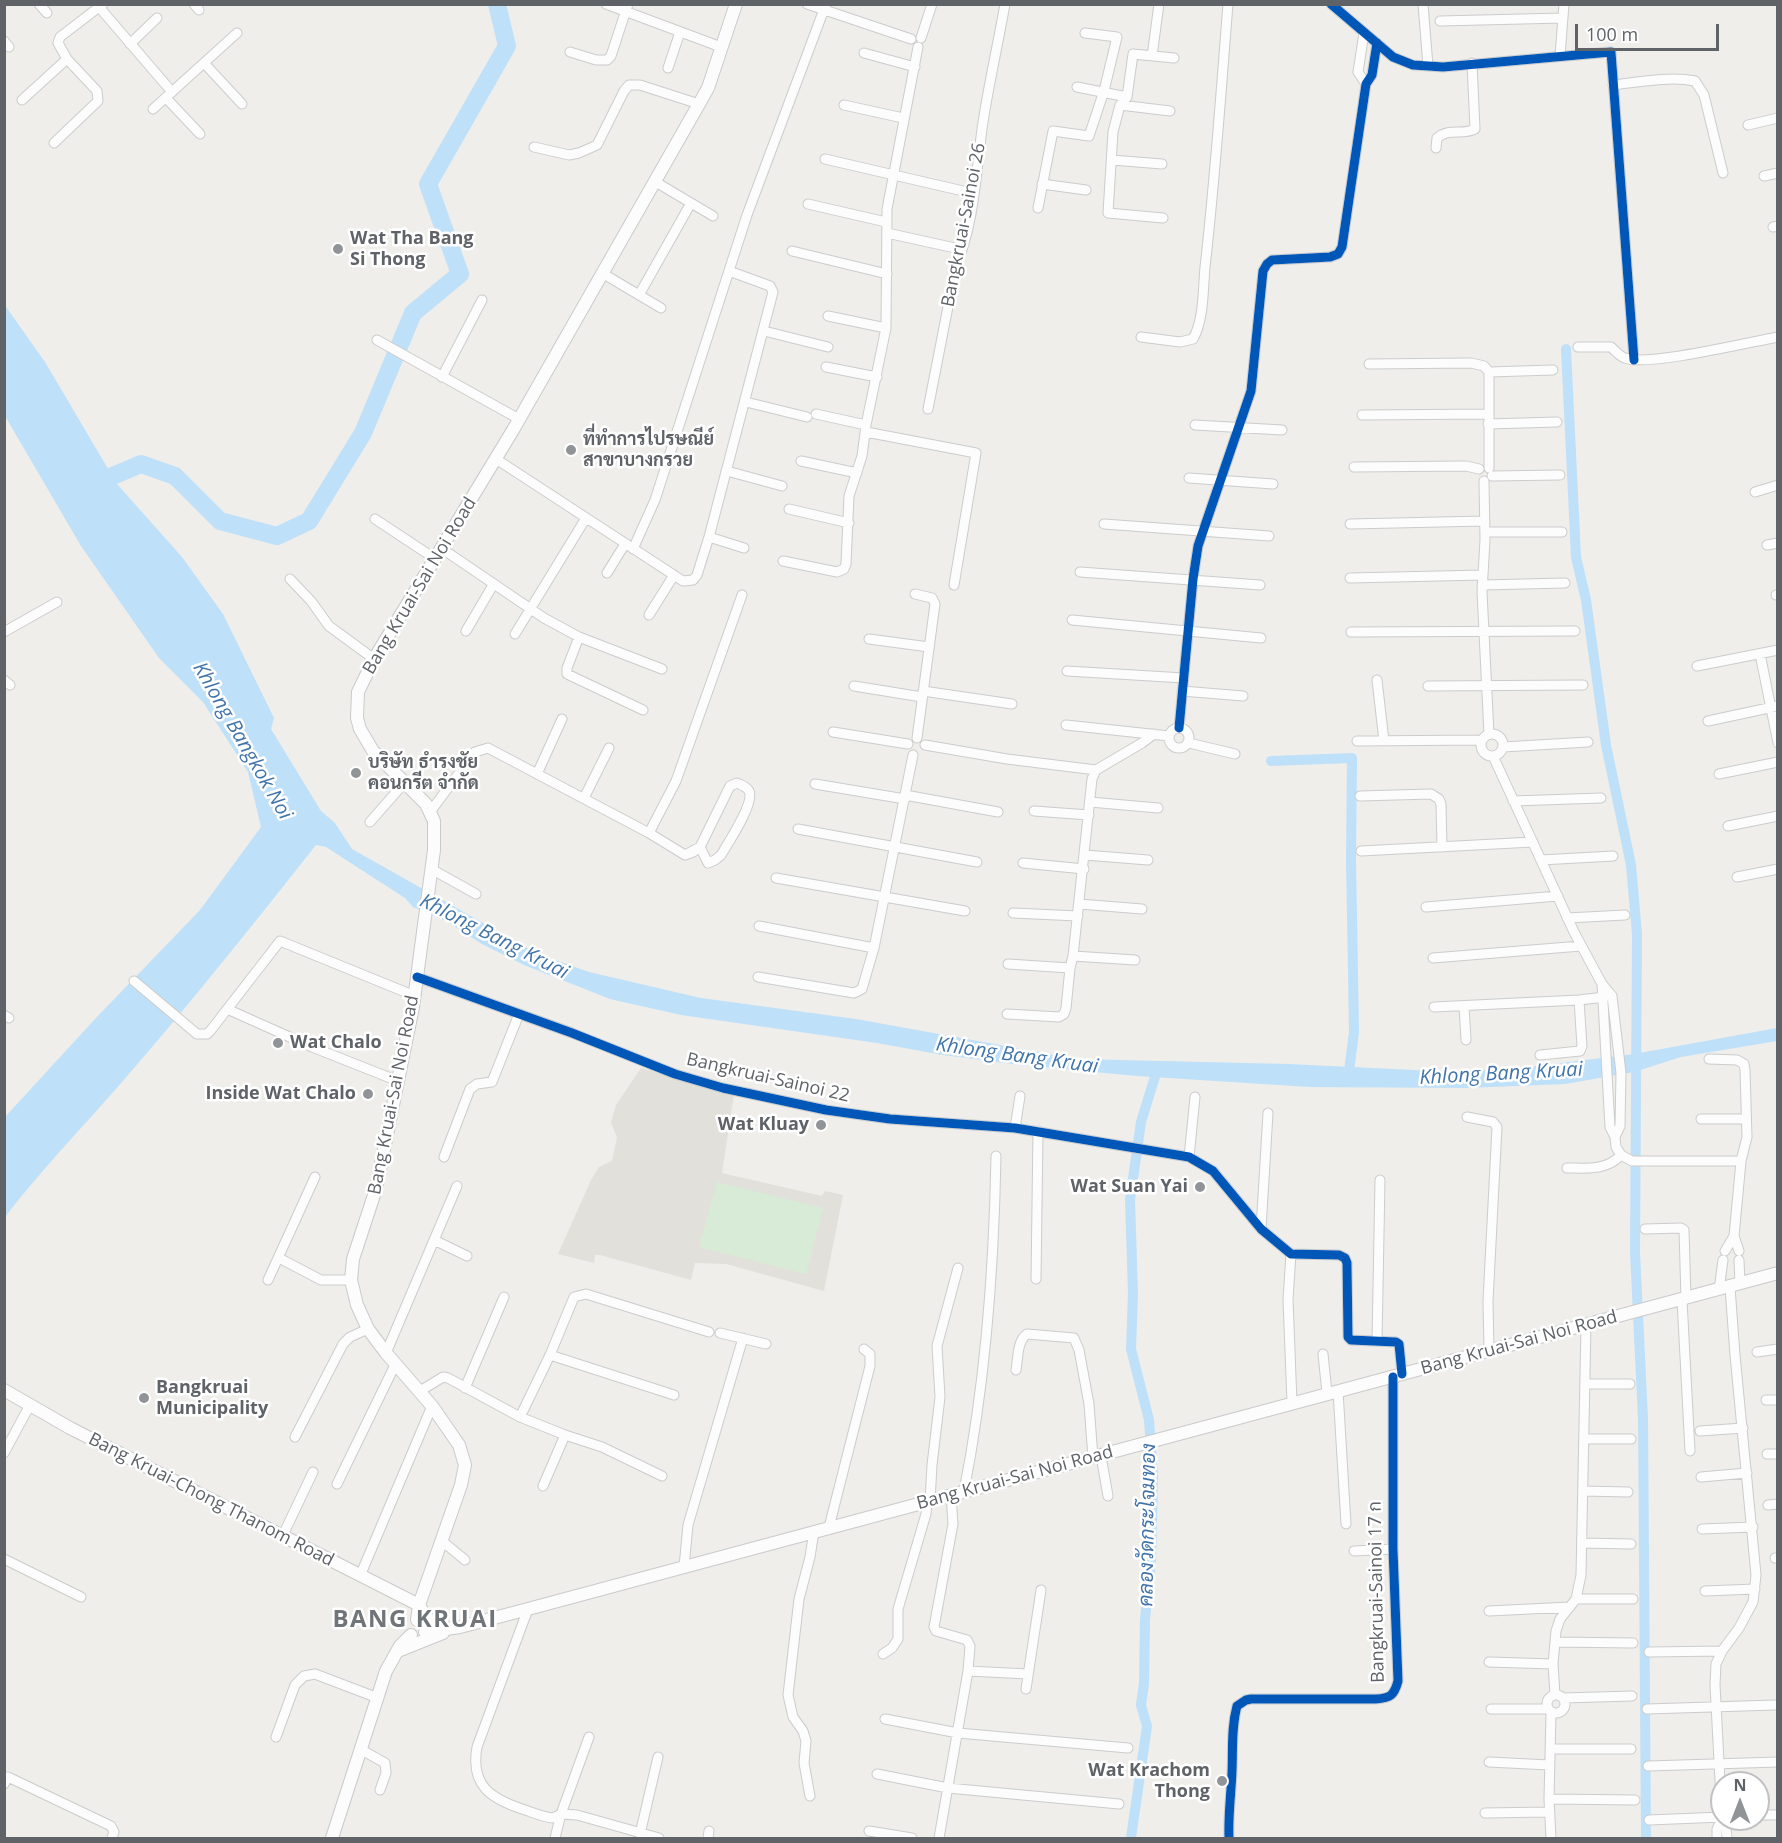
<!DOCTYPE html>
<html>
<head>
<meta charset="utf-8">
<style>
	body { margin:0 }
	#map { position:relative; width:1782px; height:1843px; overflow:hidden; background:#efeeea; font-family:"Open Sans",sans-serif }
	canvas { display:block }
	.frame { position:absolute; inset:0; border:6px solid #5f6368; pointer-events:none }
	.north { position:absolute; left:1710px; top:1771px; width:60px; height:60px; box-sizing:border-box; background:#fff; border:2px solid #bfc1c3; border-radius:50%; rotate:0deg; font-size:16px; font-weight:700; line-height:24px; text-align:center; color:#5f6368 }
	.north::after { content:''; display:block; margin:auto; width:21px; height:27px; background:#919496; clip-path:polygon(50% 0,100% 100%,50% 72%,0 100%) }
	.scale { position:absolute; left:1575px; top:24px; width:144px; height:27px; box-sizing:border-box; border:3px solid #5f6368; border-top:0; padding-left:8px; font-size:18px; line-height:21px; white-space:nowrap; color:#5f6368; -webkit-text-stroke:4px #fff; paint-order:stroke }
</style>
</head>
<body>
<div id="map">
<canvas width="1782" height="1843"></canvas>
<div class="frame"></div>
<div class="north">N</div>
<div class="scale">100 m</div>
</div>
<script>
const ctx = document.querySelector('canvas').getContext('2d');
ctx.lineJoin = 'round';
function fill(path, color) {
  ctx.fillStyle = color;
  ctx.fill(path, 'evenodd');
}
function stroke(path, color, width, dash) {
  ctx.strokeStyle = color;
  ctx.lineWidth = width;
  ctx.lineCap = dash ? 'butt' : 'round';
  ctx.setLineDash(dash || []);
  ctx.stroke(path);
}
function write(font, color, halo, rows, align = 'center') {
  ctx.font = font + ' "Open Sans",Sarabun,sans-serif';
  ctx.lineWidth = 5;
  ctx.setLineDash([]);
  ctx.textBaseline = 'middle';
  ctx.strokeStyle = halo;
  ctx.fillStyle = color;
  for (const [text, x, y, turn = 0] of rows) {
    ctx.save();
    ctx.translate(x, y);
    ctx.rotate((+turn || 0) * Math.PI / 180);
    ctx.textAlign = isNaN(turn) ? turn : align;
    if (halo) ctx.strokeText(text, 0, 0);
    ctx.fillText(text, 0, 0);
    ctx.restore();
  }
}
const education = new Path2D(`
	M641 1068 734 1094 722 1173 822 1196 825 1191 843 1195 824 1291 726 1264 695 1263 691 1280 600 1255H595L594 1263 558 1254 591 1180 599 1167 612 1161 617 1138 611 1122 616 1105Z`);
const green = new Path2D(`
	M717 1182 823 1208 806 1274 699 1247Z`);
const water = new Path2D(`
	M4 304 45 362 117 484 182 557 223 614 274 718 271 729 321 811 335 823 352 849 538 954 589 972 701 998 856 1019 1077 1059 1288 1064 1435 1071 1504 1070 1634 1054 1777 1028V1041L1681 1057 1634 1072 1565 1084 1467 1088 1309 1087 1137 1076 1020 1065 943 1055 877 1043 681 1015 610 999 524 965 482 944 446 921 413 907 405 898 326 847 316 845C252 926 189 1005 122 1082 83 1127 41 1170 5 1217V1117L95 1019 200 910 261 827 248 772 203 702 159 658 81 546 5 416Z`);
const canal = new Path2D(`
	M1566 349 1576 557 1586 600 1606 745 1631 865 1637 934 1635 1252 1643 1419 1646 1838
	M1271 761 1352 758 1351 860 1354 1032 1348 1079
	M1131 1838 1147 1726 1141 1705 1144 1683 1145 1619 1151 1560 1153 1477 1149 1420 1131 1349 1133 1294 1130 1200 1141 1122 1157 1070`);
const river = new Path2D(`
	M89 486 141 464 175 476 220 521 277 536 309 521 363 433 413 313 460 274 428 184 507 46 497 4`);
const street = new Path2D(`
	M39 4 47 13
	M194 4 199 10
	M606 4 721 47
	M807 4 911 39
	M1331 4 1393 57 1413 65 1443 67 1611 52 1634 360
	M1423 4 1428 66
	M99 7 172 92
	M1440 21 1563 18
	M1364 33 1358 72 1366 84
	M921 38 932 4
	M4 41 9 47
	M130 44 157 18
	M570 52 596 60H607L611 56 628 4
	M864 53 915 67
	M1152 56 1159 4
	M1560 56 1564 4
	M204 63 242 104
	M668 68 680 32
	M1613 85C1639 82 1670 76 1695 81L1704 95 1723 173
	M1077 87 1127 97
	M166 98 200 134
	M22 100 67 59 58 43 60 37 103 4
	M844 105 903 118
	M1120 105 1170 111
	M153 109 237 33
	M1748 125 1778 118
	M54 143 98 101 97 91 67 59
	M534 147 569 155 579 153 597 145 624 91 629 85H640L699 104
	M1436 148 1437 138C1451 127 1461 136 1475 129L1472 63
	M825 159 963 191
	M1112 160 1162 164
	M1764 176 1778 173
	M654 181 713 216
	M1042 184 1086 190
	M808 204 886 222
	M1038 208 1053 131 1089 136 1104 91 1117 37 1085 33
	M1163 218 1108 213 1113 132 1120 105 1127 97 1133 54 1174 58
	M1773 227 1778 226
	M887 233 955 248
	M792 251 887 274
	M602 273 661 308
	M639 295 691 203
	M828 316 886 328
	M764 331 828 347
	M1141 337 1180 342 1193 339C1204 320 1203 289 1205 267 1215 180 1221 92 1228 4
	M377 340 519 419
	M1578 347H1611C1615 350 1619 356 1625 358 1646 367 1750 342 1778 337
	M1369 364 1471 363 1484 366 1489 372V468
	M826 367 877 377
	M1489 372 1553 370
	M442 377 482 300
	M746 402 807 417
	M928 409 956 266C975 222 976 169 983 122 989 83 998 44 1005 4
	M816 414 866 425
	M1362 415 1488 414
	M1488 424 1557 422
	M1195 425 1282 430
	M866 432 976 453 954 585
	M496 459 683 581 693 580 697 575 709 537 773 292 770 286 729 271
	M801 461 857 473
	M1354 467 1466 466 1479 469
	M727 471 782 486
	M1492 476 1560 475
	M1189 478 1273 484
	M1484 481 1485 540 1482 592 1489 734
	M1755 492 1778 485
	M789 509 849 523
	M375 519 434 558
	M1104 524 1269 536
	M1350 524 1485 521
	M1485 532H1562
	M709 537 744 548
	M1767 545 1778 543
	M441 548 544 618 579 637 662 669
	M633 549 655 500 747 215 826 4
	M783 561 837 572 844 569 846 564 849 496 862 456 866 425 886 328 887 209 918 47
	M1080 572 1260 585
	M607 573 625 544
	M1350 578 1483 575
	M290 579 311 601 329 626 374 659
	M1482 585 1565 583
	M915 594 932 598 935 604 917 738
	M1776 595H1778
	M649 615 674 575
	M1072 620 1261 638
	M466 631 493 585
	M4 632 57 602
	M1351 632 1575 631
	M515 634 586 518
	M579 637 567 668V674L643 710
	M869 639 929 647
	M1760 654 1778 743
	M1697 666 1778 650
	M1067 671 1184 678
	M4 680 10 685
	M1377 680 1384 741
	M854 686 922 697
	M1428 686 1583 685
	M923 691 1012 704
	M1182 691 1243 696
	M1708 721 1778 706
	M1066 725 1169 736
	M1169 738a10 10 0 1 1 20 0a10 10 0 1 1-20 0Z
	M1179 728 1193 579 1198 546 1251 391 1263 271 1267 264 1272 260 1330 257 1338 254 1342 247 1366 84 1372 75 1377 43
	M833 732 908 744
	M1481 745a11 11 0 1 1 22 0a11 11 0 1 1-22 0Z
	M1357 741 1481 740
	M1189 743 1235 754
	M925 745 1007 759 1096 770
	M1503 747 1588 742
	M1493 756 1574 932 1602 984 1612 996 1621 1073 1620 1126 1615 1137
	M537 774 562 719
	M1719 774 1778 762
	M815 784 905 799
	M905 795 998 812
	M1360 796 1431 794 1439 799 1441 804 1442 847
	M584 798 609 748
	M1513 801 1601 798
	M1090 802 1158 808
	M1034 811 1089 815
	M430 812 475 752 488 748 649 833 685 855 700 847 708 863 715 860 721 855C728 843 755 803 749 791 746 786 741 785 737 783L730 786 700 847 693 852 685 855
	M370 822 405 782
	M1728 826 1778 816
	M798 829 977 862
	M649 833 676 781 742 595
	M1361 851 1533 842
	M1085 855 1148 860
	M1541 860 1613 856
	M1023 863 1084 869
	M433 870 476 894
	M1737 877 1778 869
	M776 878 965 911
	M1079 904 1142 909
	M1426 907 1558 896
	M1013 913 1078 916
	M1567 918 1625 915
	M759 926 874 948
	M1073 956 1135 960
	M1433 958 1581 946
	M1008 964 1070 968
	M417 977 572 1033 675 1074 723 1088 826 1110 890 1119 1015 1128 1189 1157 1213 1171 1261 1229 1291 1254 1339 1255 1345 1258 1347 1263 1348 1337 1351 1340 1396 1342 1399 1344 1402 1374
	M758 977 854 993 862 989 874 948 913 755
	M134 981 197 1034H207L211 1030 280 941 415 996
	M1602 984 1610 1127 1615 1137 1616 1147 1621 1155 1632 1161H1741
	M1464 1006 1466 1040
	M1434 1007 1579 1000 1605 997
	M227 1009 312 1047 398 1081
	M1007 1014 1059 1017 1064 1014 1066 1008 1070 968 1073 956 1092 779 1096 770 1142 743 1154 734
	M4 1015 9 1018
	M1540 1055 1580 1051 1582 1046 1579 1000
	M1709 1059 1737 1060 1744 1064 1745 1070 1747 1137 1741 1161 1734 1236 1739 1251
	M1467 1117 1493 1122 1497 1127 1488 1301 1489 1351
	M1701 1119H1746
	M1015 1128 1020 1096
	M444 1157 470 1089 477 1084 492 1082 519 1014
	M1189 1157 1195 1097
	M1567 1168C1587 1168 1606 1171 1621 1155
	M1261 1229 1268 1113
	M1645 1229 1681 1228 1684 1230 1686 1299
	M434 1240 467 1256
	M1725 1251 1734 1236
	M1291 1254 1288 1299 1292 1403
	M279 1258 321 1280H351
	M1739 1260 1740 1284
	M1036 1279 1038 1131
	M268 1280 315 1177
	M1719 1290 1723 1260
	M1682 1300 1690 1451
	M720 1333 766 1344
	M1377 1341 1380 1180
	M1757 1352 1778 1349
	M386 1353 457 1186
	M1323 1354 1327 1393
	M550 1355 674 1395
	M1016 1370C1018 1359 1017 1341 1027 1334L1074 1338 1079 1350 1089 1404 1093 1458
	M1585 1384H1630
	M465 1388 504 1297
	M420 1391 443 1377 448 1378 520 1417 565 1435 602 1447 662 1476
	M1338 1391 1346 1524
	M1766 1400H1778
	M520 1417 550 1355 574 1297 586 1294 709 1332
	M1700 1431 1743 1428
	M295 1437 343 1344 350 1337 368 1329
	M1584 1439H1631
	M4 1453 30 1405
	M1767 1454H1778
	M1101 1456 1108 1496
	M1701 1477 1747 1473
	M337 1484 395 1365
	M543 1486 565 1435
	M964 1491C986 1380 994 1269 996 1156
	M1583 1491 1628 1492
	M930 1501 932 1465 940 1397 937 1346 958 1268
	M1768 1505 1778 1504
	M829 1527 870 1366V1354L864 1349
	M1702 1529 1753 1527
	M282 1537 313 1472
	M442 1541 465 1560
	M1582 1543 1631 1544
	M1354 1551 1393 1549
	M1775 1558H1778
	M4 1559 81 1597
	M684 1567 688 1525 743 1338
	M360 1576 432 1406
	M1705 1591 1755 1589
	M1576 1599H1633
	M528 1609 477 1747C470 1786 491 1799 525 1810 534 1813 543 1817 553 1818L561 1814 589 1737
	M1489 1611 1570 1607
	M1555 1642 1633 1643
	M1649 1652 1722 1651
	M883 1654 892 1648 898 1639V1609L926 1514 927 1502
	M1489 1662 1553 1664
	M968 1671 1028 1674
	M1026 1689 1041 1590
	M1547 1704a9 9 0 1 1 18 0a9 9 0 1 1-18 0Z
	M1555 1695 1553 1664 1556 1631 1560 1619 1576 1599 1581 1575 1586 1325
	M1563 1698 1632 1696
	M1491 1709H1548
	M1647 1709 1775 1705
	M885 1719 958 1733 1128 1748
	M276 1737 295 1685 304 1676 315 1674 378 1698
	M360 1749 385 1763 386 1773 380 1790
	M1551 1749H1631
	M1489 1762 1549 1765
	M1648 1766 1778 1762
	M877 1774 948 1788 1119 1804
	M4 1784 8 1777 111 1826 114 1832 112 1838
	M810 1796 804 1763 806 1741 803 1731 793 1717 788 1695 799 1599 810 1557 814 1531
	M1549 1799 1635 1800
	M1485 1813 1549 1812
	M1758 1815H1778
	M1649 1820 1722 1817
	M869 1831 912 1838
	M640 1834 658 1757
	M555 1838 561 1814 577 1815 659 1838
	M708 1838 709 1831
	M939 1838 968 1671 970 1646 967 1640 936 1631 934 1627 953 1524 951 1495
	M1229 1838C1228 1816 1231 1795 1232 1772 1233 1750 1231 1728 1237 1706L1246 1700 1251 1699H1376C1390 1698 1394 1696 1398 1681L1393 1549V1377
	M1551 1838 1549 1799 1551 1713
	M1717 1838V1829L1722 1819
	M1727 1838 1726 1828 1722 1819 1715 1685 1716 1664 1722 1651 1739 1628 1753 1602 1756 1575 1735 1355 1730 1287`);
const secondary = new Path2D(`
	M4 1390 70 1428 419 1605
	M419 1605C426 1619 431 1623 446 1628
	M417 1620 419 1605 461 1485 465 1465 459 1445 432 1406 386 1353 368 1329 357 1305 351 1280 353 1259 376 1189 413 1007 434 850V821L426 804 373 751 360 729 357 718 358 692 374 659 513 430 699 104 708 88 736 4
	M425 1632 460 1627 528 1609 1778 1273
	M398 1651 443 1633
	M332 1838 386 1671 400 1646 411 1635`);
const cycleway = new Path2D(`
	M1331 4 1393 57 1413 65 1443 67 1611 52 1634 360
	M1179 728 1193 579 1198 546 1251 391 1263 271 1267 264 1272 260 1330 257 1338 254 1342 247 1366 84 1372 75 1377 43
	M417 977 572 1033 675 1074 723 1088 826 1110 890 1119 1015 1128 1189 1157 1213 1171 1261 1229 1291 1254 1339 1255 1345 1258 1347 1263 1348 1337 1351 1340 1396 1342 1399 1344 1402 1374
	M1229 1838C1228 1816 1231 1795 1232 1772 1233 1750 1231 1728 1237 1706L1246 1700 1251 1699H1376C1390 1698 1394 1696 1398 1681L1393 1549V1377`);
const markers = [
	[338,249,6,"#919496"],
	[571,450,6,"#919496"],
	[356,773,6,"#919496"],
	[278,1043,6,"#919496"],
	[368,1094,6,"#919496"],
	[821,1125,6,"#919496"],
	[1200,1187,6,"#919496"],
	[144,1398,6,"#919496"],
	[1222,1781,6,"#919496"]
];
const streetNames = [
	["Bangkruai-Sainoi 26",964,225,-79],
	["Bang Kruai-Sai Noi Road",420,586,-59],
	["Bangkruai-Sainoi 22",768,1078,13],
	["Bang Kruai-Sai Noi Road",394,1095,-79],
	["Bang Kruai-Sai Noi Road",1519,1343,-15],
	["Bang Kruai-Sai Noi Road",1015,1478,-15],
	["Bang Kruai-Chong Thanom Road",211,1500,27],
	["Bangkruai-Sainoi 17 ก",1377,1592,-91]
];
const poiNames = [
	["Wat Tha Bang",350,239],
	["Si Thong",350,260],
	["ที่ทำการไปรษณีย์",583,440],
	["สาขาบางกรวย",583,461],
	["บริษัท ธำรงชัย",368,763],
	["คอนกรีต จำกัด",368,784],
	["Wat Chalo",290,1043],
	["Inside Wat Chalo",356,1094,"right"],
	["Wat Kluay",809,1125,"right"],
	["Wat Suan Yai",1188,1187,"right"],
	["Bangkruai",156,1388],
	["Municipality",156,1409],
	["Wat Krachom",1210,1771,"right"],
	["Thong",1210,1792,"right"]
];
const waterNames = [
	["Khlong Bangkok Noi",242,741,60],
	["Khlong Bang Kruai",494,937,27],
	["Khlong Bang Kruai",1017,1056,8],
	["Khlong Bang Kruai",1501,1074,-3],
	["คลองวัดกระโจมทอง",1148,1525,-89]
];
const districtNames = [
	["BANG KRUAI",415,1620]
];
fill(education, '#e2e0da');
fill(green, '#d8ebd6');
fill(water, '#bfe0f9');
stroke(canal, '#bfe0f9', 10);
stroke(river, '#bfe0f9', 18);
stroke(street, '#cbcccc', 11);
stroke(secondary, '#cacacb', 14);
stroke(street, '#fdfcfc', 9);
stroke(secondary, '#fdfcfc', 12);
stroke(cycleway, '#0057b8', 9);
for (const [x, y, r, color] of markers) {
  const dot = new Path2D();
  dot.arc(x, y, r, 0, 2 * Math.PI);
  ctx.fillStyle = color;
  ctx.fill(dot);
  stroke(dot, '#fff', 2);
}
write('18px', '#5f6368', '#fff', streetNames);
write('bold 18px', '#5f6368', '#fff', poiNames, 'left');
write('italic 20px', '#4174aa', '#fff', waterNames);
ctx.letterSpacing = '1.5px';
write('bold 24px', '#70757a', '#fff', districtNames);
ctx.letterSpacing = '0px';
</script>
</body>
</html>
